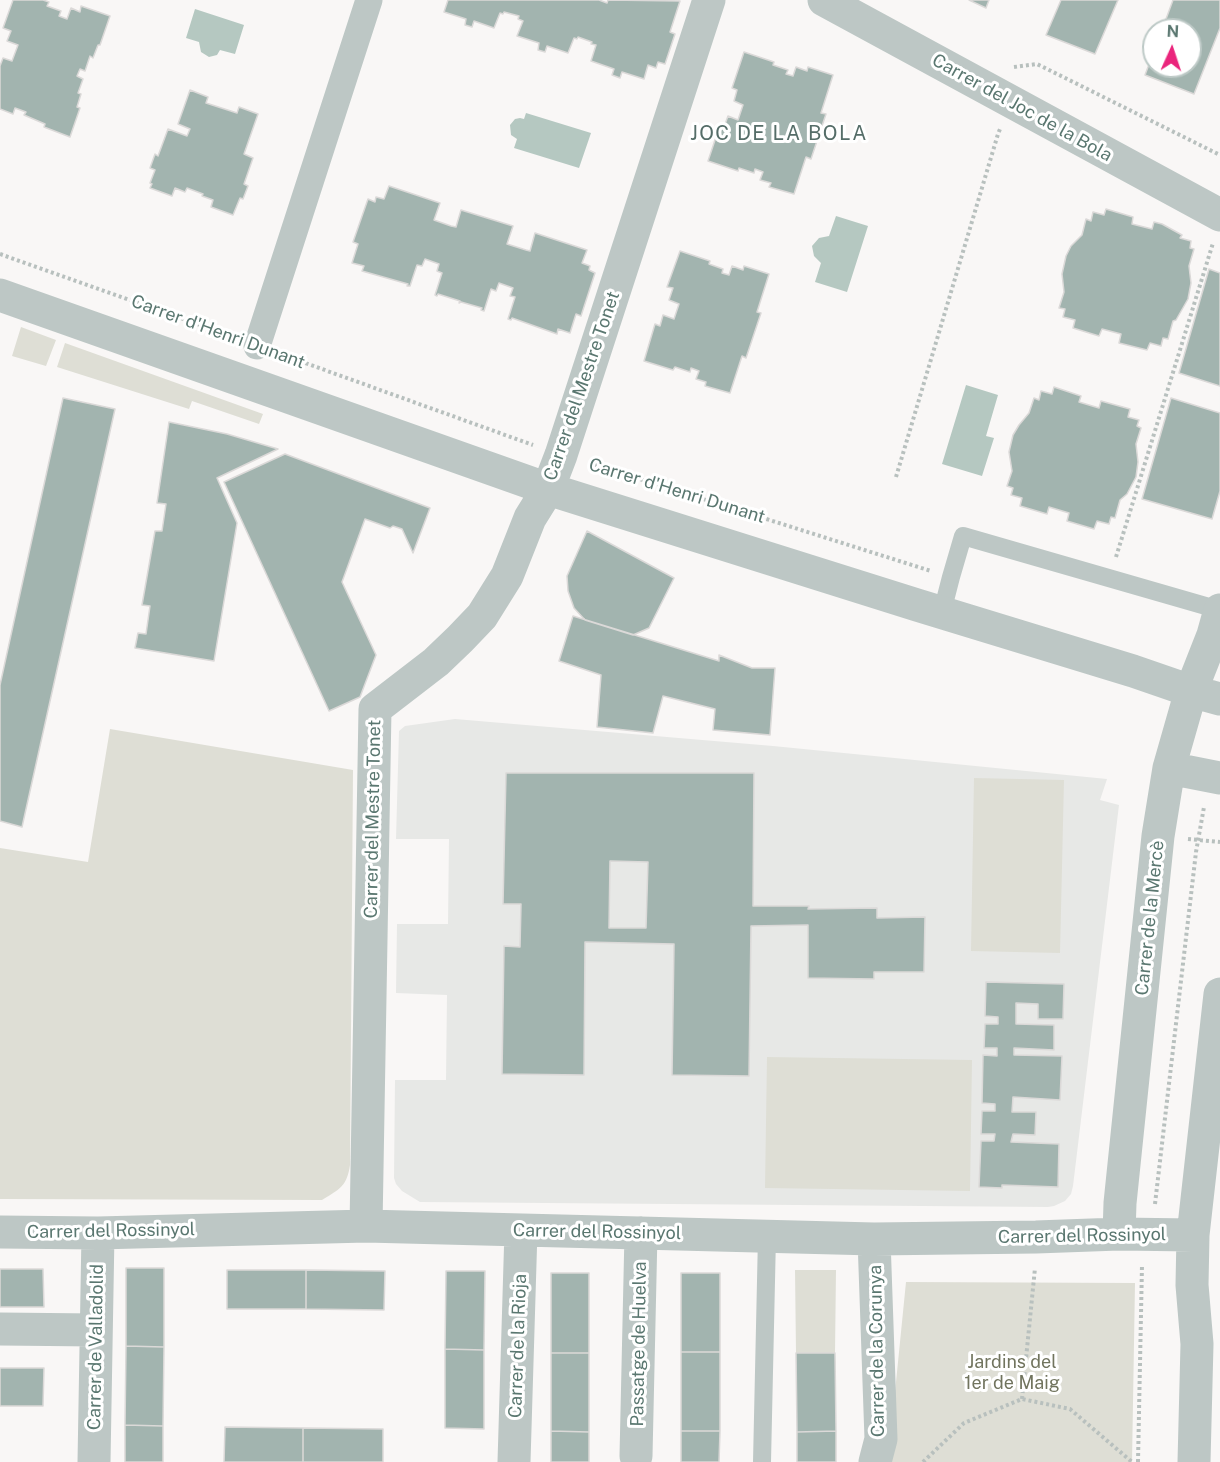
<!DOCTYPE html>
<html>
<head>
<meta charset="utf-8">
<style>
	body { margin:0 }
	#map { position:relative; width:1220px; height:1462px; overflow:hidden; background:#f9f7f6; font-family:"Public Sans",sans-serif }
	canvas { display:block }
	.north { position:absolute; left:1142px; top:18px; width:60px; height:60px; box-sizing:border-box; background:#fff; border:2px solid #bdc9c6; border-radius:50%; rotate:3deg; font-size:16px; font-weight:700; line-height:24px; text-align:center; color:#5a7770 }
	.north::after { content:''; display:block; margin:auto; width:21px; height:27px; background:#ea257c; clip-path:polygon(50% 0,100% 100%,50% 72%,0 100%) }
</style>
</head>
<body>
<div id="map">
<canvas width="1220" height="1462"></canvas>
<div class="north">N</div>
</div>
<script>
const ctx = document.querySelector('canvas').getContext('2d');
ctx.lineJoin = 'round';
function fill(path, color) {
  ctx.fillStyle = color;
  ctx.fill(path, 'evenodd');
}
function stroke(path, color, width, dash) {
  ctx.strokeStyle = color;
  ctx.lineWidth = width;
  ctx.lineCap = dash ? 'butt' : 'round';
  ctx.setLineDash(dash || []);
  ctx.stroke(path);
}
function write(font, color, halo, rows, align = 'center') {
  ctx.font = font + ' "Public Sans",sans-serif';
  ctx.lineWidth = 6;
  ctx.setLineDash([]);
  ctx.textBaseline = 'middle';
  ctx.strokeStyle = halo;
  ctx.fillStyle = color;
  for (const [text, x, y, turn = 0] of rows) {
    ctx.save();
    ctx.translate(x, y);
    ctx.rotate((+turn || 0) * Math.PI / 180);
    ctx.textAlign = isNaN(turn) ? turn : align;
    if (halo) ctx.strokeText(text, 0, 0);
    ctx.fillText(text, 0, 0);
    ctx.restore();
  }
}
const built = new Path2D(`
	M455 719 773 746 1107 779 1100 800 1119 805 1073 1186 1071 1194 1065 1201 1054 1206 1048 1207 420 1202 402 1191 396 1184 394 1178 395 1080H446L447 995 396 993 397 924H448L449 839H396L399 731 405 726Z`);
const green = new Path2D(`
	M21 327 56 340 46 366 12 356Z
	M65 343 263 414 259 424 192 401 189 409 57 367Z
	M110 729 353 770 350 1165C347 1186 340 1189 322 1200L0 1199V848L88 862Z
	M974 778 1064 780 1060 953 971 951Z
	M767 1057 972 1060 970 1191 765 1188Z
	M795 1270H836L835 1353H796Z
	M906 1282 1135 1283 1132 1462H888Z`);
const water = new Path2D(`
	M195 9 244 25 235 54 220 50 217 55 209 57 201 52 199 42 186 38Z
	M526 113 591 133 579 168 514 148 517 139 511 135 510 125 515 119 520 118 524 119Z
	M836 216 868 226 847 292 815 282 821 263 814 256 812 246 819 238 829 236Z
	M966 385 998 395 986 436 994 438 982 476 942 464Z`);
const building = new Path2D(`
	M13 0H43L49 2 47 6 61 11 59 16 67 19 71 8 80 12 81 6 110 16 100 45H98L93 58 90 56 85 71 80 69 77 76 83 79 78 93 81 94 77 107 80 108 70 137 44 127 45 124 24 115 26 112 15 108 13 114 0 109V66L3 58 12 61 18 45 7 41 11 31 3 28Z
	M448 0H599L607 3 608 0 680 1 670 32 675 34 665 64 658 62 656 68 648 65 644 79 622 72 620 78 612 75 614 69 591 61 596 45 591 44 592 42 578 37 577 39 574 38 568 53 547 46 545 52 538 50 539 43 517 36 523 21 518 19 519 16 504 12 503 14 500 13 494 28 474 21 472 27 465 25 466 19 444 12Z
	M969 0H989L986 8Z
	M1061 0H1118L1095 54 1046 35Z
	M1173 0H1220V28L1194 94 1145 75 1154 51V66H1190V30H1162Z
	M744 52 774 62 773 65 788 70 786 74 793 76 796 67 807 71 808 67 833 75 821 113 826 114 811 159 806 157 794 194 769 187 771 183 760 180 763 172 755 169 754 173 739 168 738 171 708 161 720 125 724 127 728 116 738 120 743 105 734 101 737 90 732 88Z
	M190 90 208 97 206 103 237 113 239 107 258 114 244 154 253 158 244 184 248 186 243 199 240 198 233 215 211 207 213 200 202 196 203 194 187 188 185 192 175 188 172 196 150 188 152 184 150 183 155 170 150 168 155 154 158 156 168 129 187 136 190 129 178 124Z
	M389 186 440 203 434 220 451 226 456 227 461 210 513 226 507 244 526 250 530 251 535 233 587 250 582 263 590 266 589 270 595 273 581 316 576 314 570 333 558 329 557 334 512 318 511 320 508 319 515 297 510 296 513 288 499 283 496 291 491 289 484 311 481 310 482 308 461 302 459 303 460 301 438 294 437 296 435 295 442 273 437 271 439 264 425 259 422 266 417 265 410 286H407L408 284 362 271 364 266 352 263 358 244 353 242 368 199 375 202 376 197 384 199Z
	M1106 209 1133 217 1132 224 1152 229 1154 222 1162 224 1182 235 1180 238 1191 241 1190 248 1194 249 1189 266 1191 283 1188 299 1176 320 1173 321 1168 339 1163 338 1161 346 1150 343 1147 350 1119 343 1121 334 1102 329 1099 336 1073 328 1075 320 1063 317 1065 309 1059 308 1064 292 1062 274 1066 256 1071 246 1082 235 1086 219 1091 221 1093 212 1104 215Z
	M680 251 710 261 709 264 723 269 722 273 729 275 732 266 743 270 744 266 769 274 757 312 761 313 746 358 742 356 730 393 705 386 706 382 696 379 699 371 691 368 690 372 675 367 673 370 644 361 655 324 660 326 663 315 674 319 679 304 669 300 673 288 667 287Z
	M1209 269 1220 273V386L1179 373Z
	M1054 387 1081 396 1079 402 1099 408 1101 401 1130 409 1128 417 1139 420 1137 426 1141 428 1136 444 1138 462 1136 477 1127 494 1120 500 1115 518 1111 517 1109 524 1097 521 1094 529 1067 521 1069 513 1049 507 1047 514 1020 506 1022 498 1011 495 1013 488 1007 486 1012 471 1009 452 1013 435 1019 425 1029 413 1034 398 1039 400 1041 391 1052 394Z
	M63 398 115 409 22 827 0 821V685Z
	M1171 398 1220 413V491L1212 519 1142 499Z
	M169 422 227 434 278 449 217 478 237 523 214 661 135 648 138 633 146 634 150 606 142 605 155 531H162L166 504 157 503Z
	M285 454 430 508 413 553 402 529 393 526 390 528 365 519 342 582 376 655 360 697 329 711 224 482Z
	M587 531 674 578 649 628 633 635 585 620 574 608 568 591 567 576Z
	M573 616 719 661V655L752 668H775L770 735 713 730 715 709 663 696 653 733 597 727 601 675 559 661Z
	M506 773H754L753 906H809L808 909 877 908V918L925 917 924 972H874V979L808 978V925L751 926 749 1076 672 1075 674 944 585 942 584 1075 502 1074 504 946 520 947 521 904H503ZM610 861 648 862 646 928H609Z
	M986 982 1064 984 1063 1019H1038V1004L1016 1003V1024L1054 1025V1050L1014 1048V1055L1062 1056 1060 1100 1013 1097 1012 1112H1036L1035 1135 1013 1134 1011 1142 1059 1144 1058 1187 1002 1185V1188L979 1187 981 1141H994L995 1134H981L982 1111H995V1104L982 1103 983 1055 997 1056V1048H984L985 1024H998V1017L985 1016Z
	M126 1268H164V1347L126 1346Z
	M0 1269H43L44 1307H0Z
	M227 1270H306V1309H227Z
	M306 1270 385 1271 384 1310 306 1309Z
	M446 1271H485L484 1350 445 1349Z
	M551 1273H589V1353H551Z
	M681 1273H720V1352H681Z
	M126 1346 164 1347 163 1426 125 1425Z
	M445 1349 484 1350V1429L445 1428Z
	M681 1352H720V1431H681Z
	M551 1353H589V1432L551 1431Z
	M796 1353H835L836 1431 797 1432Z
	M0 1368H44L43 1406H0Z
	M125 1425 163 1426V1462H125Z
	M225 1427 303 1428V1462H224Z
	M303 1428 383 1429V1462H303Z
	M551 1431 589 1432V1462H551Z
	M681 1431H720L719 1462H681Z
	M836 1431V1462H797V1432Z`);
const path = new Path2D(`
	M1014 67 1037 64 1220 155
	M0 254 231 336
	M283 355 533 445
	M589 463 931 571
	M896 477 998 134 1000 129
	M1116 557 1213 243
	M1188 839 1220 842
	M1155 1204 1196 852 1204 807
	M1022 1399 1035 1268
	M923 1462 964 1423 1022 1399 1070 1409 1132 1462
	M1138 1462 1142 1265`);
const service = new Path2D(`
	M942 612 951 577 963 536 1220 610
	M762 1462 767 1236`);
const pedestrian = new Path2D(`
	M257 346 369 0`);
const minor = new Path2D(`
	M824 0 1220 215
	M0 295 548 489 917 605 1133 671 1191 691 1220 699
	M1169 768 1220 778
	M366 1226 375 709 436 662 460 639 482 616 507 576 530 518 548 489 561 455 709 0
	M0 1232 98 1233 366 1226 874 1239 1036 1237 1119 1234 1193 1235
	M1119 1234 1120 1203 1158 836 1169 768 1191 691 1213 635 1220 610
	M874 1239 881 1439 875 1462
	M0 1329 96 1330
	M636 1456 641 1233
	M94 1462 98 1233
	M514 1462 521 1230
	M1194 1462 1197 1344 1192 1285 1193 1235 1220 994`);
const streetNames = [
	["Carrer del Joc de la Bola",1022,108,29],
	["Carrer d'Henri Dunant",218,332,20],
	["Carrer del Mestre Tonet",582,386,-71],
	["Carrer d'Henri Dunant",677,491,17],
	["Carrer del Mestre Tonet",373,819,-89],
	["Carrer de la Mercè",1150,918,-84],
	["Carrer del Rossinyol",111,1231,-1],
	["Carrer del Rossinyol",597,1232,1],
	["Carrer del Rossinyol",1082,1236,-1],
	["Passatge de Huelva",639,1344,-89],
	["Carrer de la Rioja",518,1346,-88],
	["Carrer de Valladolid",96,1347,-89],
	["Carrer de la Corunya",877,1351,-91]
];
const parkNames = [
	["Jardins del",1012,1362],
	["1er de Maig",1012,1383]
];
const neighbourhoodNames = [
	["JOC DE LA BOLA",779,134]
];
fill(built, '#e7e8e6');
fill(green, '#deded5');
fill(water, '#b5c8c1');
fill(building, '#a2b4af');
stroke(building, '#dbd9d8', 1.5);
stroke(path, '#b8c0be', 4, [3, 3]);
stroke(service, '#bdc7c5', 18);
stroke(pedestrian, '#bdc7c5', 27);
stroke(minor, '#bdc7c5', 33);
write('18px', '#5a7770', '#fff', streetNames);
write('18px', '#71745e', '#fff', parkNames);
ctx.letterSpacing = '1.5px';
write('20px', '#556d68', '#fff', neighbourhoodNames);
ctx.letterSpacing = '0px';
</script>
</body>
</html>
